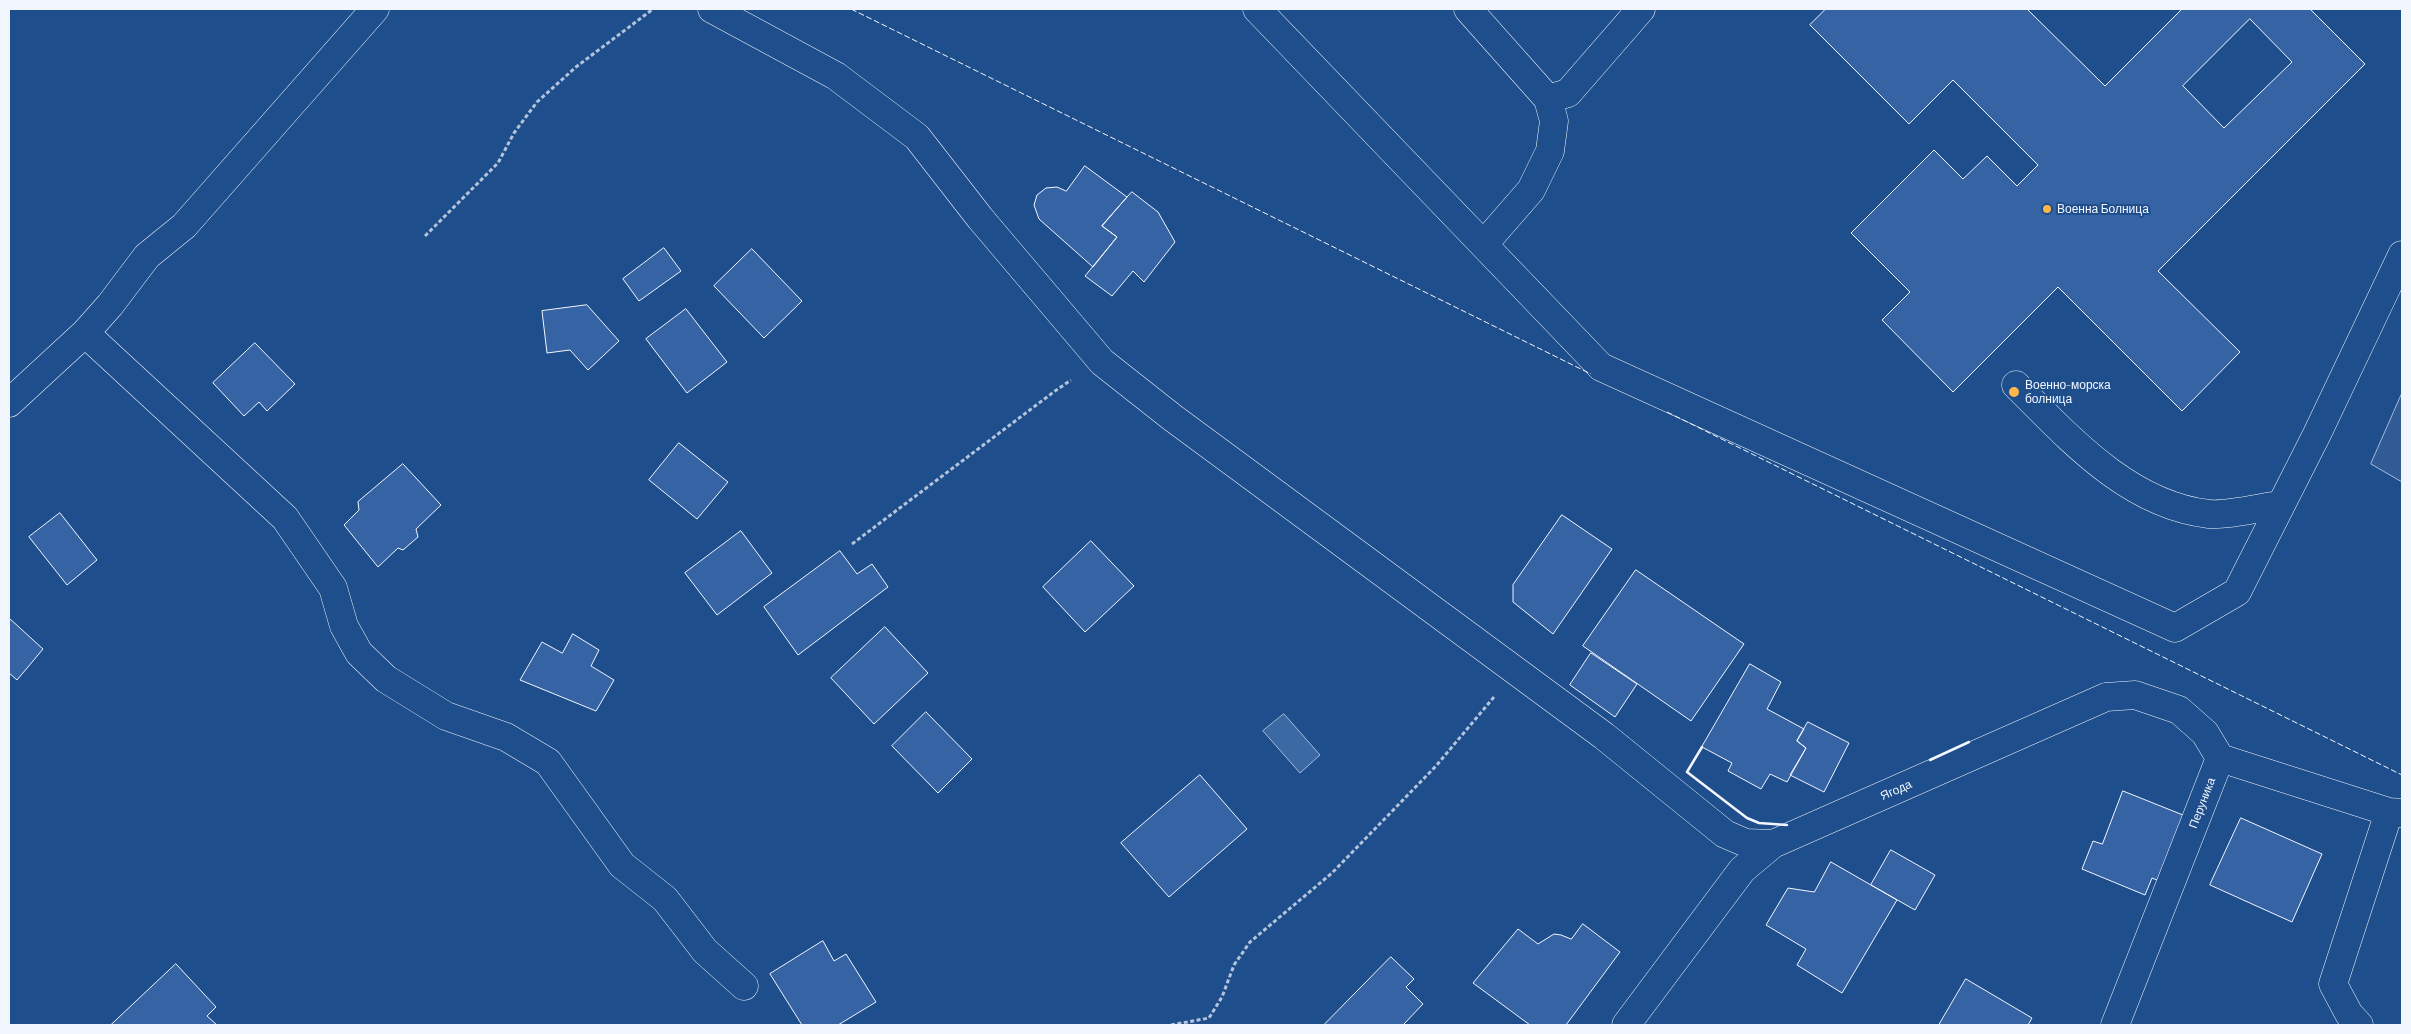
<!DOCTYPE html>
<html>
<head>
<meta charset="utf-8">
<style>
	body { margin:0 }
	#map { position:relative; width:2411px; height:1034px; overflow:hidden; background:#1f4e8c; font-family:Barlow,sans-serif }
	canvas { display:block }
	.frame { position:absolute; inset:0; border:10px solid #f2f6ff; pointer-events:none }
</style>
</head>
<body>
<div id="map">
<canvas width="2411" height="1034"></canvas>
<div class="frame"></div>
</div>
<script>
const ctx = document.querySelector('canvas').getContext('2d');
ctx.lineJoin = 'round';
function fill(path, color) {
  ctx.fillStyle = color;
  ctx.fill(path, 'evenodd');
}
function stroke(path, color, width, dash) {
  ctx.strokeStyle = color;
  ctx.lineWidth = width;
  ctx.lineCap = dash ? 'butt' : 'round';
  ctx.setLineDash(dash || []);
  ctx.stroke(path);
}
function write(font, color, halo, rows, align = 'center') {
  ctx.font = font + ' Barlow,sans-serif';
  ctx.lineWidth = 4;
  ctx.setLineDash([]);
  ctx.textBaseline = 'middle';
  ctx.strokeStyle = halo;
  ctx.fillStyle = color;
  for (const [text, x, y, turn = 0] of rows) {
    ctx.save();
    ctx.translate(x, y);
    ctx.rotate((+turn || 0) * Math.PI / 180);
    ctx.textAlign = isNaN(turn) ? turn : align;
    if (halo) ctx.strokeText(text, 0, 0);
    ctx.fillText(text, 0, 0);
    ctx.restore();
  }
}
const parking = new Path2D(`
	M2402 393V482L2371 464Z`);
const water = new Path2D(`
	M1284 714 1320 755 1300 773 1263 731Z`);
const building = new Path2D(`
	M1826 9H2027L2105 86 2182 9H2310L2365 64 2158 271 2240 352 2182 411 2058 287 1953 392 1882 320 1910 292 1851 233 1934 150 1963 179 1987 156 2017 186 2038 165 1953 80 1909 124 1810 25ZM2250 19 2292 62 2224 128 2183 86Z
	M1085 166 1127 197 1102 226 1117 237 1093 267 1039 219 1034 205 1037 195 1046 188 1057 187 1066 191Z
	M1132 192 1158 212 1175 242 1144 282 1133 271 1112 296 1085 276 1117 237 1102 226Z
	M664 248 681 271 639 301 623 279Z
	M752 249 802 301 764 338 714 286Z
	M587 305 619 341 588 370 570 350 547 353 542 311Z
	M686 309 727 362 687 393 646 339Z
	M255 343 295 384 267 411 259 402 244 416 213 383Z
	M679 443 728 482 697 519 649 480Z
	M403 464 441 505 416 529 418 537 403 550 398 548 378 567 344 525 359 510 358 502Z
	M60 513 97 560 67 585 29 537Z
	M1562 515 1612 549 1553 634 1513 602V585Z
	M741 531 772 573 717 615 685 573Z
	M1091 541 1134 586 1085 632 1043 587Z
	M840 551 857 574 872 564 888 587 798 655 764 607Z
	M1636 570 1744 644 1691 721 1583 646Z
	M9 618 43 649 17 680 9 673Z
	M885 627 928 673 874 724 831 678Z
	M573 634 599 650 591 666 614 680 596 711 520 680 542 642 562 653Z
	M1591 653 1637 684 1615 717 1570 685Z
	M1750 664 1781 682 1767 709 1804 729 1797 741 1806 748 1787 782 1770 774 1761 789 1728 771 1732 763 1702 747Z
	M926 712 972 759 938 793 892 746Z
	M1808 722 1849 743 1824 792 1790 775 1806 748 1797 741Z
	M1200 775 1247 829 1169 897 1121 843Z
	M2123 791 2188 817 2162 882 2152 878 2145 895 2082 869 2093 841 2102 844Z
	M2241 818 2322 854 2292 922 2210 885Z
	M1891 850 1935 875 1915 910 1871 885Z
	M1831 862 1897 900 1842 993 1797 965 1806 949 1766 925 1788 888 1814 892Z
	M1583 924 1620 952 1566 1025H1530L1473 983 1518 929 1538 944 1554 934 1561 935 1571 939Z
	M823 941 834 961 846 954 876 1002 838 1025H802L770 974Z
	M1391 957 1414 979 1406 987 1423 1004 1403 1025H1324Z
	M176 964 216 1007 207 1016 217 1025H111Z
	M1966 979 2032 1018 2028 1025H1939Z`);
const path = new Path2D(`
	M425 236 498 163 514 133 537 102 576 67 653 9
	M852 544 1055 391 1071 380
	M1171 1025 1209 1018 1222 997 1234 965 1250 942 1332 873 1436 766 1494 697`);
const minor = new Path2D(`
	M375 9 184 226 147 256 110 305 85 333 285 518 333 588 344 626 359 653 386 679 446 716 506 737 548 762 622 865 665 899 705 951 744 986
	M712 9 836 76 917 137 980 218 1102 362 1173 418 1604 736 1725 834 1746 843 1773 844
	M1257 9 1601 367 2175 628 2237 592 2317 434 2402 255
	M1468 9 1548 99 1554 121 1550 151 1531 190 1484 244
	M1548 99 1568 93 1641 9
	M2016 385C2070 439 2129 505 2209 514 2227 516 2263 507 2281 505
	M9 403 85 333
	M2220 758 2389 812 2402 813
	M1626 1025 1742 870 1773 844 2106 697 2135 695 2179 710 2205 733 2220 758
	M2115 1025 2220 758
	M2359 1025 2349 1014 2333 984 2389 812`);
const fence = new Path2D(`
	M851 9 1591 374
	M1667 412 2402 775`);
const wall = new Path2D(`
	M1702 747 1687 772 1747 818 1759 823 1787 825
	M1930 760 1969 742`);
const markers = [
	[2047,209,5,"#ffb74d"],
	[2014,392,6,"#ffb74d"]
];
const poiNames = [
	["Военна Болница",2057,209],
	["Военно-морска",2025,385],
	["болница",2025,399]
];
const streetNames = [
	["Ягода",1896,790,-24],
	["Перуника",2202,803,-69]
];
fill(parking, '#305b95');
stroke(parking, '#a8bbd7', 1);
fill(water, '#3b69a3');
stroke(water, '#a8bbd7', 1);
fill(building, '#3563a3');
stroke(building, '#f2f6ff', 1);
stroke(minor, '#f2f6ff', 29);
stroke(path, '#b3c4dc', 3, [4, 2.5]);
stroke(minor, '#1f4e8c', 28);
stroke(fence, '#f2f6ff', 1, [6, 2.5]);
stroke(wall, '#f2f6ff', 2.5);
for (const [x, y, r, color] of markers) {
  const dot = new Path2D();
  dot.arc(x, y, r, 0, 2 * Math.PI);
  ctx.fillStyle = color;
  ctx.fill(dot);
  stroke(dot, '#1f4e8c', 2);
}
write('12px', '#f2f6ff', '#1f4e8c', poiNames, 'left');
write('12px', '#f2f6ff', '#1f4e8c', streetNames);
</script>
</body>
</html>
